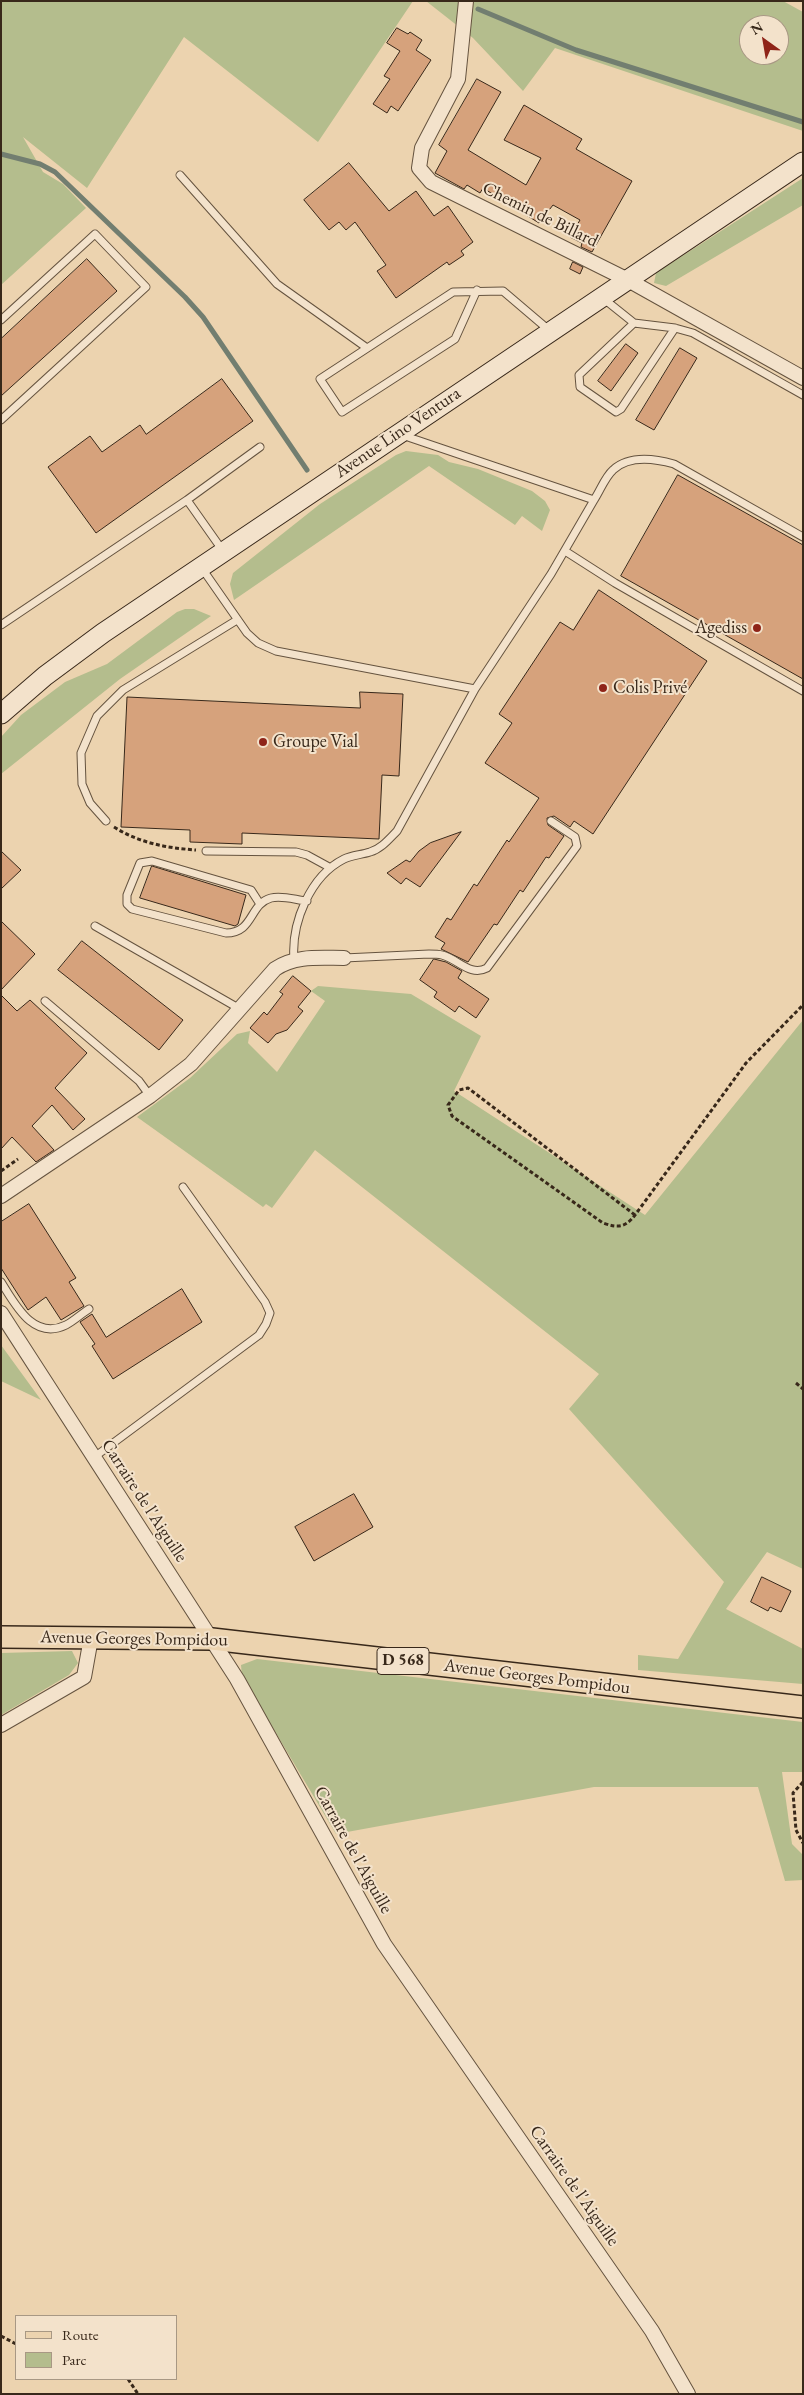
<!DOCTYPE html>
<html>
<head>
<meta charset="utf-8">
<style>
	body { margin:0 }
	#map { position:relative; width:804px; height:2395px; overflow:hidden; background:#ecd3af; font-family:"EB Garamond",serif }
	canvas { display:block }
	.frame { position:absolute; inset:0; border:2px solid #38281a; pointer-events:none }
	.legend { position:absolute; left:15px; top:2315px; width:162px; height:65px; box-sizing:border-box; background:#f3e2cb; border:1px solid #a89884; margin:0; padding:6px 9px; list-style:none; font-size:15px; color:#38281a }
	.legend li { display:flex; align-items:center; gap:10px; height:25px }
	.legend b { width:25px; border:1px solid #a89884 }
	.north { position:absolute; left:739px; top:15px; width:50px; height:50px; box-sizing:border-box; background:#f3e2cb; border:1px solid #a89884; border-radius:50%; rotate:328deg; font-size:14px; font-weight:700; line-height:20px; text-align:center; color:#38281a }
	.north::after { content:''; display:block; margin:auto; width:18px; height:22px; background:#8f2418; clip-path:polygon(50% 0,100% 100%,50% 72%,0 100%) }
</style>
</head>
<body>
<div id="map">
<canvas width="804" height="2395"></canvas>
<div class="frame"></div>
<ul class="legend">
<li><b style="height:6px;background:#ecd3af"></b>Route</li>
<li><b style="height:14px;background:#b4bd8d"></b>Parc</li>
</ul>
<div class="north">N</div>
</div>
<script>
const ctx = document.querySelector('canvas').getContext('2d');
ctx.lineJoin = 'round';
function fill(path, color) {
  ctx.fillStyle = color;
  ctx.fill(path, 'evenodd');
}
function stroke(path, color, width, dash) {
  ctx.strokeStyle = color;
  ctx.lineWidth = width;
  ctx.lineCap = dash ? 'butt' : 'round';
  ctx.setLineDash(dash || []);
  ctx.stroke(path);
}
function write(font, color, halo, rows, align = 'center') {
  ctx.font = font + ' "EB Garamond",serif';
  ctx.lineWidth = 4;
  ctx.setLineDash([]);
  ctx.textBaseline = 'middle';
  ctx.strokeStyle = halo;
  ctx.fillStyle = color;
  for (const [text, x, y, turn = 0] of rows) {
    ctx.save();
    ctx.translate(x, y);
    ctx.rotate((+turn || 0) * Math.PI / 180);
    ctx.textAlign = isNaN(turn) ? turn : align;
    if (halo) ctx.strokeText(text, 0, 0);
    ctx.fillText(text, 0, 0);
    ctx.restore();
  }
}
const green = new Path2D(`
	M1 1H413L318 142 184 37 87 188 23 137 43 172 63 184 86 208 1 285Z
	M426 1H783L803 12V131L555 48 523 91 473 38ZM749 25H779V55H749Z
	M803 178V205L666 286 654 283 656 273Z
	M406 451 438 455 449 462 478 469 532 491 545 501 550 510 542 531 522 516 515 525 429 466 234 600 230 584 233 573 320 504 396 455Z
	M185 609H194L211 616 120 679 1 774V737L21 715 65 682 107 664 177 612Z
	M318 986 411 994 481 1036 454 1091 645 1215 803 1020V1569L767 1552 726 1609 803 1649V1684L638 1670V1655L678 1659 724 1582 569 1409 599 1374 315 1150 272 1208 266 1204 263 1207 137 1117 190 1078 237 1034 250 1031 248 1043 277 1072 325 1001 311 991Z
	M1 1345 41 1400 1 1381Z
	M72 1651 78 1663 69 1675 1 1715V1653Z
	M257 1659 803 1722V1772H782L792 1844 803 1855V1880L785 1881 758 1787H594L336 1834 242 1676 241 1665Z`);
const stream = new Path2D(`
	M478 9 576 50 803 122
	M1 154 40 164 55 172 185 297 203 317 307 470`);
const building = new Path2D(`
	M397 28 408 34 410 32 422 40 416 50 431 60 398 111 391 106 387 113 373 104 390 79 384 76 400 51 387 43Z
	M477 79 501 92 468 150 526 185 541 158 504 140 524 105 582 139 576 149 632 181 592 252 581 247 582 243 570 237 580 220 553 205 539 223 483 188 480 193 467 185 464 189 435 173 447 151 439 145Z
	M349 163 389 211 416 191 434 216 448 206 473 242 461 251 464 255 449 265 447 262 396 298 377 271 386 265 355 222 346 230 339 222 329 230 304 200Z
	M87 259 117 291 1 396V339Z
	M573 262 583 267 580 274 570 269Z
	M626 344 638 353 611 391 598 381Z
	M680 348 697 358 654 430 636 420Z
	M222 379 253 421 96 533 48 467 90 436 102 452 140 425 146 434Z
	M678 475 803 545V679L621 576Z
	M599 590 707 661 593 834 574 821 570 827 554 816 547 818 548 825 564 836 549 858 546 857 523 892 520 890 497 925 494 924 468 962 441 949 445 943 435 937 447 918 451 920 474 884 477 886 507 840 509 842 539 798 485 763 512 723 499 714 560 622 573 630Z
	M360 692 403 694 399 776 382 775 379 839 242 833V844L190 842V830L121 827 127 697 360 708Z
	M461 832 420 887 406 878 401 884 387 873 406 860 410 862 419 851 430 843Z
	M1 851 21 870 1 889Z
	M152 866 246 895 238 924 235 926 140 898Z
	M1 921 35 954 1 990Z
	M82 941 183 1020 159 1050 58 970Z
	M434 959 446 962 462 971 458 978 489 999 476 1018 459 1006 455 1012 434 997 437 992 420 980Z
	M293 976 311 991 298 1007 303 1011 287 1030 276 1034 268 1043 250 1028 264 1012 267 1015 283 994 280 992Z
	M1 995 17 1011 30 1000 87 1053 55 1088 85 1119 73 1130 52 1105 32 1126 54 1150 36 1162 12 1137 1 1149Z
	M29 1204 76 1278 69 1282 84 1306 61 1320 46 1297 28 1310 1 1268V1222Z
	M182 1289 202 1322 113 1379 92 1346 95 1344 80 1322 92 1314 106 1337Z
	M354 1494 373 1527 314 1561 295 1527Z
	M762 1577 791 1591 781 1612 770 1607 768 1611 751 1602Z`);
const path = new Path2D(`
	M114 827C139 843 167 848 196 850
	M1 1171 18 1159
	M635 1215 468 1088 459 1090 448 1105 452 1116 603 1223C618 1228 625 1228 635 1215L746 1063 803 1005
	M796 1383 803 1389
	M803 1782 793 1793 796 1830 803 1843
	M1 2336 16 2344
	M128 2379 138 2394`);
const lane = new Path2D(`
	M180 175 277 284 367 348
	M477 290 455 339 342 412 320 379 453 292 503 291 550 331
	M604 299 634 323 675 328 621 409 616 412 580 387 579 375 634 323
	M1 320 95 234 146 287 1 420
	M675 328 693 333 803 395
	M187 500 260 447
	M594 500C600 491 605 477 613 470 629 455 656 459 674 464L803 537
	M565 551 615 583 803 691
	M201 567 247 633 258 643 276 651 475 689 551 574 594 500 402 435
	M1 625 187 500 223 551
	M106 821 90 803 82 784 81 753 97 716 123 690 237 620
	M206 851 296 852 307 855 329 867
	M260 904 251 890 152 861 140 863 127 895V904L132 909 226 933C254 933 249 904 271 898 282 895 296 900 307 901
	M95 926 240 1009
	M344 958 429 954C433 954 438 954 442 955 458 959 470 977 487 968L577 846 575 837 551 821
	M294 960C291 923 310 876 344 859 352 855 361 855 370 852 381 849 389 839 397 831L475 689
	M45 1001 139 1081 150 1096
	M1 1282C15 1304 33 1341 66 1325 74 1321 81 1314 89 1309
	M93 1458 259 1335 266 1324 270 1313 265 1302 183 1187`);
const street = new Path2D(`
	M466 1 458 79 422 148 419 168 431 182 628 280 803 378
	M1 1196 150 1096 191 1064 275 969C295 955 320 958 344 958
	M1 1313 237 1679 384 1944 652 2331 688 2394
	M1 1725 84 1677 91 1638`);
const secondary = new Path2D(`
	M1 714 45 676 103 633 803 162`);
const primary = new Path2D(`
	M1 1637 212 1639 803 1707`);
const markers = [
	[757,628,5,"#8f2418"],
	[603,688,5,"#8f2418"],
	[263,742,5,"#8f2418"]
];
const shields = [
	[403,1661,52]
];
const shieldNames = [
	["D 568",403,1661]
];
const streetNames = [
	["Chemin de Billard",540,215,26],
	["Avenue Lino Ventura",398,433,-34],
	["Carraire de l'Aiguille",144,1501,57],
	["Avenue Georges Pompidou",134,1639,1],
	["Avenue Georges Pompidou",537,1677,7],
	["Carraire de l'Aiguille",353,1850,61],
	["Carraire de l'Aiguille",574,2186,55]
];
const poiNames = [
	["Agediss",747,628,"right"],
	["Colis Privé",613,688],
	["Groupe Vial",273,742]
];
fill(green, '#b4bd8d');
stroke(stream, '#727e70', 5);
fill(building, '#d6a27c');
stroke(building, '#38281a', 1);
stroke(lane, '#65533f', 9);
stroke(street, '#65533f', 16);
stroke(secondary, '#38281a', 21);
stroke(primary, '#38281a', 24);
stroke(path, '#38281a', 3, [4, 2.5]);
stroke(lane, '#f3e2cb', 7);
stroke(street, '#f3e2cb', 14);
stroke(secondary, '#f3e2cb', 19);
stroke(primary, '#ecd3af', 21);
for (const [x, y, r, color] of markers) {
  const dot = new Path2D();
  dot.arc(x, y, r, 0, 2 * Math.PI);
  ctx.fillStyle = color;
  ctx.fill(dot);
  stroke(dot, '#f3e2cb', 2);
}
for (const [x, y, w] of shields) {
  const box = new Path2D();
  box.roundRect(x - w / 2, y - 13.5, w, 27, 4);
  ctx.fillStyle = '#f3e2cb';
  ctx.fill(box);
  stroke(box, '#38281a', 1);
}
write('bold 16px', '#38281a', null, shieldNames);
write('18px', '#38281a', '#f3e2cb', streetNames);
write('18px', '#38281a', '#f3e2cb', poiNames, 'left');
</script>
</body>
</html>
